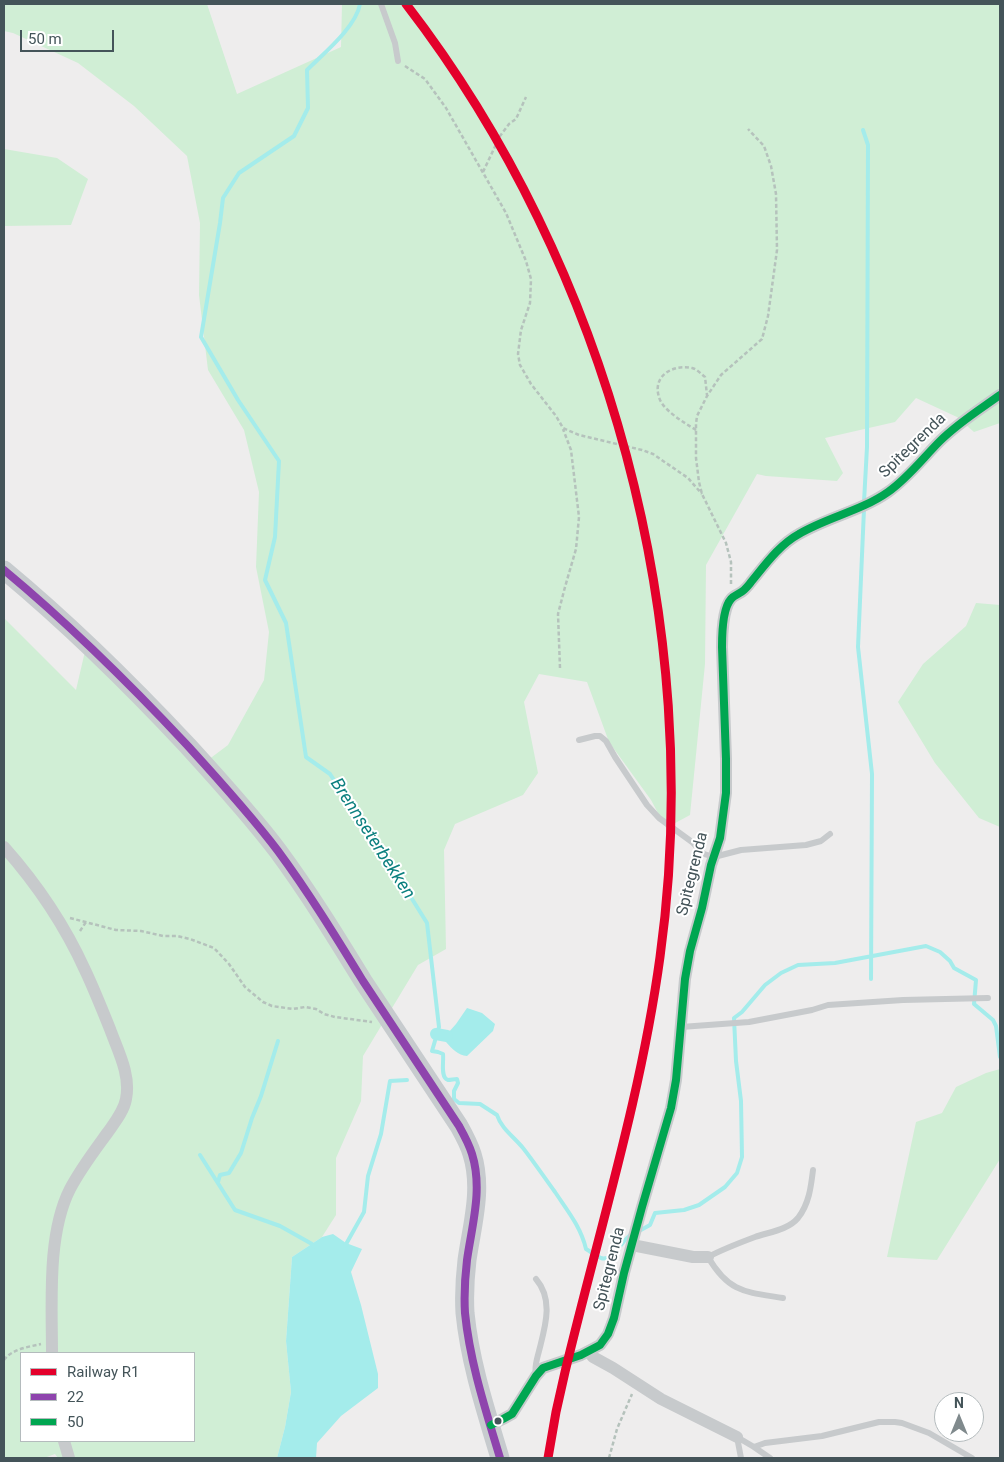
<!DOCTYPE html>
<html>
<head>
<meta charset="utf-8">
<style>
	body { margin:0 }
	#map { position:relative; width:1004px; height:1462px; overflow:hidden; background:#eeeded; font-family:Roboto,sans-serif }
	canvas { display:block }
	.frame { position:absolute; inset:0; border:5px solid #445459; pointer-events:none }
	.legend { position:absolute; left:20px; top:1352px; width:175px; height:90px; box-sizing:border-box; background:#fff; border:1px solid #b4bbbd; margin:0; padding:6px 9px; list-style:none; font-size:15px; color:#445459 }
	.legend li { display:flex; align-items:center; gap:10px; height:25px }
	.legend b { width:25px; border:1px solid #b4bbbd }
	.north { position:absolute; left:934px; top:1392px; width:50px; height:50px; box-sizing:border-box; background:#fff; border:1px solid #b4bbbd; border-radius:50%; rotate:0deg; font-size:14px; font-weight:700; line-height:20px; text-align:center; color:#445459 }
	.north::after { content:''; display:block; margin:auto; width:18px; height:22px; background:#808a8d; clip-path:polygon(50% 0,100% 100%,50% 72%,0 100%) }
	.scale { position:absolute; left:20px; top:30px; width:94px; height:22px; box-sizing:border-box; border:2px solid #445459; border-top:0; padding-left:6px; font-size:15px; line-height:18px; white-space:nowrap; color:#445459; -webkit-text-stroke:4px #fff; paint-order:stroke }
</style>
</head>
<body>
<div id="map">
<canvas width="1004" height="1462"></canvas>
<div class="frame"></div>
<ul class="legend">
<li><b style="height:6px;background:#e4002b"></b>Railway R1</li>
<li><b style="height:6px;background:#8e44ad"></b>22</li>
<li><b style="height:6px;background:#00a651"></b>50</li>
</ul>
<div class="north">N</div>
<div class="scale">50 m</div>
</div>
<script>
const ctx = document.querySelector('canvas').getContext('2d');
ctx.lineJoin = 'round';
function fill(path, color) {
  ctx.fillStyle = color;
  ctx.fill(path, 'evenodd');
}
function stroke(path, color, width, dash) {
  ctx.strokeStyle = color;
  ctx.lineWidth = width;
  ctx.lineCap = dash ? 'butt' : 'round';
  ctx.setLineDash(dash || []);
  ctx.stroke(path);
}
function write(font, color, halo, rows, align = 'center') {
  ctx.font = font + ' Roboto,sans-serif';
  ctx.lineWidth = 4;
  ctx.setLineDash([]);
  ctx.textBaseline = 'middle';
  ctx.strokeStyle = halo;
  ctx.fillStyle = color;
  for (const [text, x, y, turn = 0] of rows) {
    ctx.save();
    ctx.translate(x, y);
    ctx.rotate((+turn || 0) * Math.PI / 180);
    ctx.textAlign = isNaN(turn) ? turn : align;
    if (halo) ctx.strokeText(text, 0, 0);
    ctx.fillText(text, 0, 0);
    ctx.restore();
  }
}
const green = new Path2D(`
	M4 4H207L237 94 341 47 342 4H1000V423L974 432 957 417 916 398 895 422 825 438 843 473 837 481 766 476 757 474 706 565 705 664 690 815 666 828 651 800 609 742 587 682 539 674 524 702 538 773 523 795 455 824 444 850 446 949 418 965 363 1056 361 1101 336 1158V1215L322 1237 292 1257 286 1341 291 1392 285 1427 277 1458H58L55 1454 44 1458H4V618L76 690 86 647 208 760 228 745 264 680 269 632 256 567 259 492 244 430 208 370 199 295 200 223 187 156 134 106 78 63 13 33 4 31ZM21 1353H194V1441H21Z
	M4 149 57 158 88 179 71 225 4 226Z
	M976 603 1000 605V827L979 818 935 763 898 702 923 664 966 626Z
	M1000 1069V1159L937 1260 887 1257 916 1122 942 1113 956 1087 986 1073Z`);
const water = new Path2D(`
	M467 1008 482 1013 495 1024 493 1031 467 1056C458 1055 452 1049 446 1042L448 1033 456 1024Z
	M333 1234 346 1243 362 1249 351 1272 361 1305 378 1374V1388L341 1416 317 1443 316 1458H277L285 1427 291 1392 286 1341 292 1257 322 1237Z`);
const stream = new Path2D(`
	M360 4C356 27 324 53 307 70L308 108 294 136 239 173 223 198 220 223 201 337 238 400 279 461 275 537 265 580 286 623 306 757 330 774 404 886 427 923 439 1027 432 1051 438 1052 443 1054C444 1061 440 1078 448 1080 451 1080 454 1079 457 1079L458 1083 454 1091V1099L459 1103 480 1104 497 1115C501 1128 514 1137 523 1148 534 1162 544 1177 555 1192 567 1210 581 1227 586 1249 591 1252 596 1256 601 1258 613 1262 623 1238 632 1234
	M863 130 868 145 867 447 864 502
	M864 509 858 647 872 774 871 979
	M200 1155 235 1210 280 1226 312 1244 314 1247
	M218 1182 220 1175 229 1173 241 1153 252 1118 261 1096 278 1041
	M639 1231 650 1225 655 1213 684 1210 699 1205 725 1187 737 1173 742 1157 741 1101 736 1061 734 1018 742 1012 765 985 781 973 798 965 835 963 926 946 940 952 950 961 954 968 976 980 974 1004 993 1020 996 1026 1000 1057
	M345 1246 364 1212 368 1176 381 1134 390 1081 407 1080`);
const canal = new Path2D(`
	M436 1034 447 1036`);
const path = new Path2D(`
	M405 66 425 79 446 108 506 213 526 261 531 279 530 303 521 330 518 354 520 365 531 384 556 416 563 428 579 435 642 450 653 454 688 478 702 494
	M483 172 500 136 509 124 516 119 526 97
	M696 430C685 423 662 410 659 397 652 375 674 364 692 368 697 369 701 374 705 377L707 395
	M731 584V562L726 543 702 494 699 482 696 458V424L697 416 707 396 721 375 762 339 768 316 777 250 776 194 771 166 764 146 748 129
	M560 668 558 614 565 587 576 549 579 517 571 450 563 429
	M70 918 116 930 141 931 163 936H177L190 939 214 948 229 964 245 987 263 1002 272 1006 293 1009 305 1007 316 1009 324 1014 335 1017 372 1022
	M80 931 86 922
	M4 1360C12 1349 28 1347 41 1344
	M609 1458 617 1429 632 1394`);
const service = new Path2D(`
	M381 4 395 43 398 61
	M579 740 595 736H600L606 741 615 757 647 805 659 818 692 842 704 854 714 857 741 850 806 845 821 841 830 834
	M681 1027 749 1022 812 1010 828 1005 903 1000 988 998
	M783 1298C746 1292 729 1293 708 1257 723 1249 739 1243 755 1237 769 1232 788 1230 798 1218 809 1204 811 1187 813 1170
	M536 1375C534 1367 537 1359 539 1351 545 1327 554 1300 536 1279
	M737 1437 754 1447 770 1458
	M737 1437 741 1458
	M754 1447 765 1443 822 1436 879 1422H895L902 1423 929 1433 972 1458`);
const minor = new Path2D(`
	M4 847C36 883 65 926 85 970 94 989 102 1009 110 1029 118 1051 131 1075 126 1099 124 1111 115 1122 108 1132 95 1150 81 1168 70 1189 47 1234 52 1303 52 1353
	M632 1245 693 1257H708
	M589 1352 593 1357 613 1368 661 1399 737 1437
	M491 1425 503 1419 512 1414 536 1376 543 1368 581 1355 600 1345 608 1334 614 1318 624 1273 642 1207 671 1108 676 1080 685 979 690 951 702 908 711 865 720 838 726 793V759L722 647C722 635 723 608 731 599 734 595 740 594 744 590 746 588 749 585 751 582 765 565 779 545 799 534 828 517 861 511 888 492 908 478 923 458 940 441 958 423 979 410 1000 395
	M64 1441 69 1458`);
const secondary = new Path2D(`
	M4 570C69 624 129 683 187 745 218 779 250 814 278 851 309 893 336 937 363 981 395 1030 427 1078 459 1126 464 1135 469 1144 472 1154 483 1189 472 1225 467 1260 465 1277 464 1296 465 1313 470 1363 486 1411 500 1458`);
const bus1 = new Path2D(`
	M4 570C69 624 129 683 187 745 218 779 250 814 278 851 309 893 336 937 363 981 395 1030 427 1078 459 1126 464 1135 469 1144 472 1154 483 1189 472 1225 467 1260 465 1277 464 1296 465 1313 470 1363 486 1411 500 1458`);
const bus2 = new Path2D(`
	M491 1425 503 1419 512 1414 536 1376 543 1368 581 1355 600 1345 608 1334 614 1318 624 1273 642 1207 671 1108 676 1080 685 979 690 951 702 908 711 865 720 838 726 793V759L722 647C722 635 723 608 731 599 734 595 740 594 744 590 746 588 749 585 751 582 765 565 779 545 799 534 828 517 861 511 888 492 908 478 923 458 940 441 958 423 979 410 1000 395`);
const rail1 = new Path2D(`
	M406 4C609 267 706 627 660 957 641 1097 598 1234 565 1372L556 1412 548 1458`);
const markers = [
	[498,1421,4.5,"#445459"]
];
const streetNames = [
	["Spitegrenda",913,446,-44],
	["Spitegrenda",693,874,-76],
	["Spitegrenda",610,1269,-76]
];
const waterNames = [
	["Brennseterbekken",372,839,57]
];
fill(green, '#d0eed5');
fill(water, '#a4eceb');
stroke(stream, '#a4eceb', 4);
stroke(canal, '#a4eceb', 12);
stroke(path, '#b5c2bc', 2.5, [4, 2.5]);
stroke(service, '#c7cacc', 6);
stroke(minor, '#c7cacc', 12);
stroke(secondary, '#c7cbce', 19);
stroke(bus1, '#8e44ad', 8);
stroke(bus2, '#00a651', 8);
stroke(rail1, '#e4002b', 9);
for (const [x, y, r, color] of markers) {
  const dot = new Path2D();
  dot.arc(x, y, r, 0, 2 * Math.PI);
  ctx.fillStyle = color;
  ctx.fill(dot);
  stroke(dot, '#fff', 2);
}
write('16px', '#445459', '#fff', streetNames);
write('italic 18px', '#0c807f', '#fff', waterNames);
</script>
</body>
</html>
